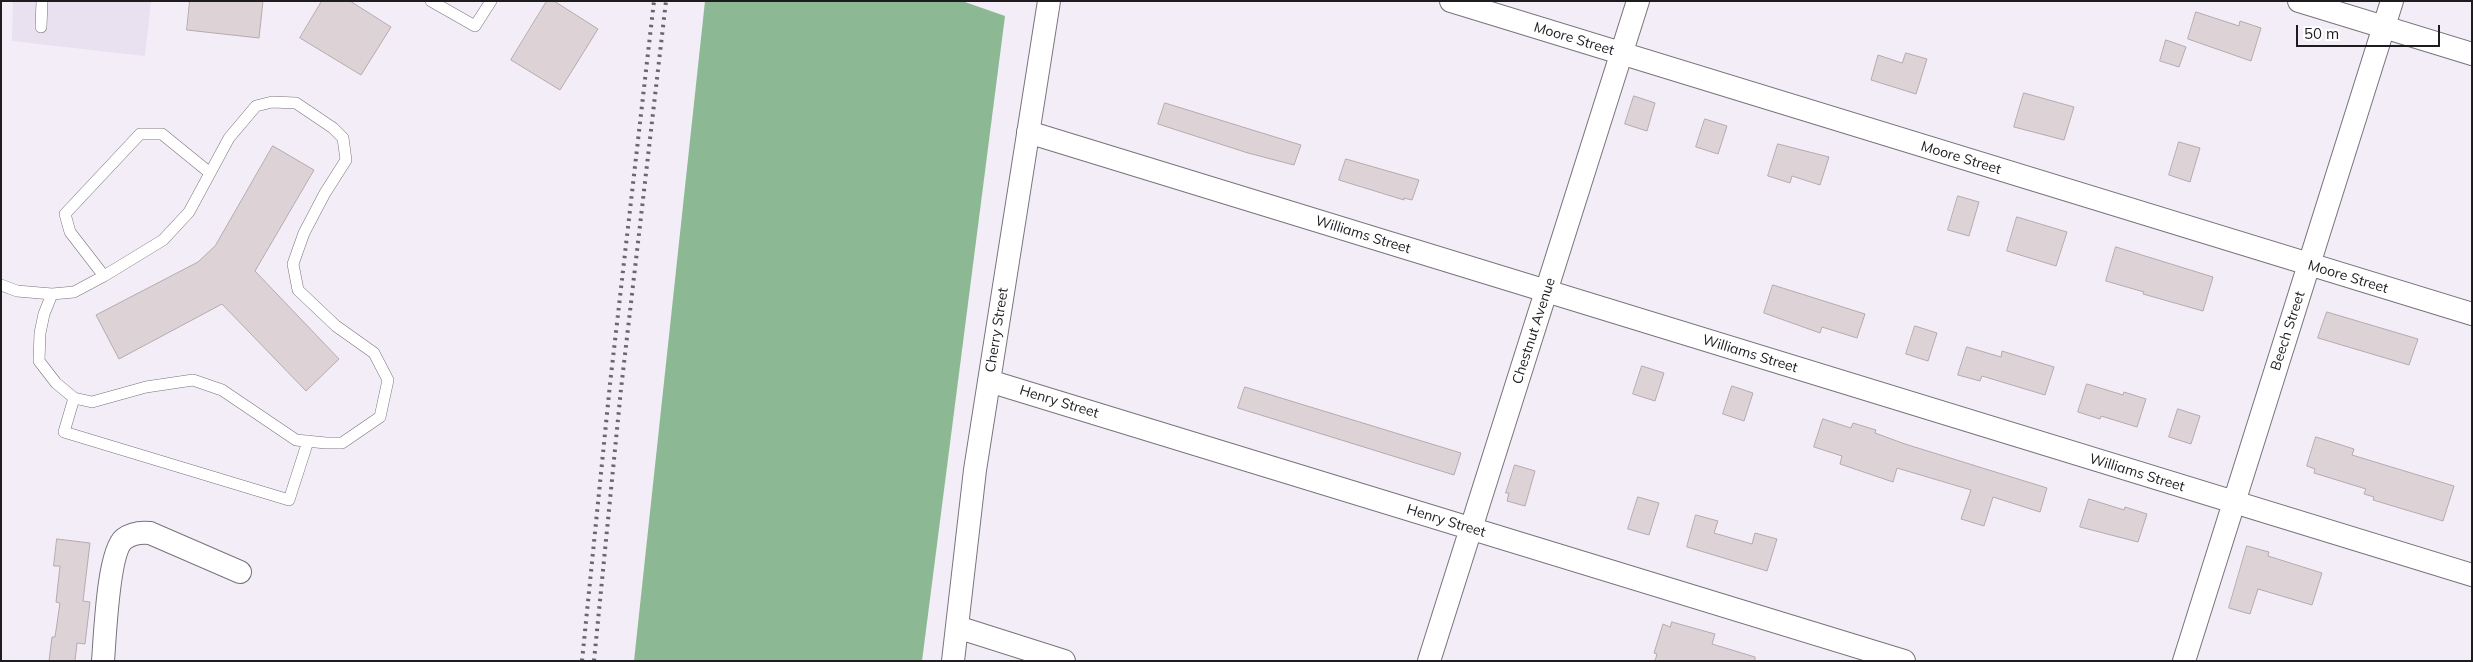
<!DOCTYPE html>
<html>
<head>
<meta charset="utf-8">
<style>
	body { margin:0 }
	#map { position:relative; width:2473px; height:662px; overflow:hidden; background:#f2edf6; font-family:Mulish,sans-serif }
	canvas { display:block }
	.frame { position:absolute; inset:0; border:2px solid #1e1c1f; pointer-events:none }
	.scale { position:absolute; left:2296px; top:25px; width:144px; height:22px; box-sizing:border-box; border:2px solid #1e1c1f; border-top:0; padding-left:6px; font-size:15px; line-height:18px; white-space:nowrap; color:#1e1c1f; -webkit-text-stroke:4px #fff; paint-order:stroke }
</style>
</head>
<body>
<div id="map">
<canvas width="2473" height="662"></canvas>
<div class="frame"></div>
<div class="scale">50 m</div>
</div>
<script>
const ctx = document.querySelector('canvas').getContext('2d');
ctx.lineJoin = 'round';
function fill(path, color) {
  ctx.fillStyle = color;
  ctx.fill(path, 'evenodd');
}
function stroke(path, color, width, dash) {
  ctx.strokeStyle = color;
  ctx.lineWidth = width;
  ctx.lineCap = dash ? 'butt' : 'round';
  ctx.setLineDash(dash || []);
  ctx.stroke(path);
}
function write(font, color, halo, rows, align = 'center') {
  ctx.font = font + ' Mulish,sans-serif';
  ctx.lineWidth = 4.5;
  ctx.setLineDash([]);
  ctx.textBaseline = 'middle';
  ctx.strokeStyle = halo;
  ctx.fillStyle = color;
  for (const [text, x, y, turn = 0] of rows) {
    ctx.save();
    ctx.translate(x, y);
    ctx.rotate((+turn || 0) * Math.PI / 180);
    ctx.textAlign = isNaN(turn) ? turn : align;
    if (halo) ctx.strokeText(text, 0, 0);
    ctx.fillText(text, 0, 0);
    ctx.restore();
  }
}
const built = new Path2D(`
	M13 1H151L145 56 12 41Z`);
const forest = new Path2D(`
	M705 1H962L1005 16 922 661H634Z`);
const building = new Path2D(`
	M190 1H263L259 38 187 30Z
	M322 1H350L391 27 361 75 300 38Z
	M547 1H554L598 29 560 90 511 60Z
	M2196 12 2239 26 2240 21 2261 28 2251 61 2188 39Z
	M2166 40 2186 47 2179 67 2160 61Z
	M1906 53 1927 59 1916 94 1871 80 1878 55 1902 63Z
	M2024 93 2074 107 2064 140 2014 127Z
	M1634 96 1655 103 1647 131 1625 124Z
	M1165 103 1301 145 1294 165 1248 153 1158 124Z
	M1705 119 1727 126 1718 154 1696 147Z
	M2179 142 2200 148 2190 182 2169 175Z
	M1778 144 1829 157 1820 185 1792 176 1790 183 1768 176Z
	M273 146 314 170 255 271 339 359 306 391 222 304 119 359 96 315 198 262 215 246Z
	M1346 159 1419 180 1412 200 1404 198V200L1339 180Z
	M1958 196 1979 202 1969 236 1948 230Z
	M2017 217 2067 232 2056 266 2007 251Z
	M2116 247 2213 277 2203 311 2143 294 2144 292 2106 281Z
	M1773 285 1865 314 1857 338 1822 327 1820 333 1764 313Z
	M2327 312 2418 339 2409 365 2318 338Z
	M1915 326 1937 333 1928 361 1906 354Z
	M1967 347 2001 357 2002 351 2054 367 2045 395 1982 376 1980 381 1958 375Z
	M1642 366 1664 373 1655 401 1633 394Z
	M2087 384 2123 395 2124 392 2146 399 2137 427 2101 416 2100 419 2078 412Z
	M1732 386 1753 393 1744 421 1723 414Z
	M1245 387 1461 453 1454 475 1238 408Z
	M2178 409 2200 416 2191 444 2169 437Z
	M1823 419 1851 428 1853 423 1876 430 1875 433 1905 444 2047 488 2040 512 1993 497 1984 526 1961 519 1971 490 1897 468 1893 482 1840 464 1842 456 1814 447Z
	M2316 437 2354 449 2352 455 2454 486 2443 521 2373 500 2374 497 2364 494 2366 489 2314 473 2315 469 2307 466Z
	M1515 465 1535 471 1525 506 1507 501 1509 493H1506Z
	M1638 497 1659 503 1649 535 1628 529Z
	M2089 499 2124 510 2125 507 2147 514 2138 542 2080 527Z
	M1696 515 1718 521 1714 533 1752 544 1755 533 1777 539 1767 571 1687 547Z
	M57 539 90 543 83 601 90 602 85 644 77 643 75 661H49L52 637H55L60 603 56 602 60 566H54Z
	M2247 546 2269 552 2268 556 2322 573 2312 605 2258 589 2250 614 2229 608Z
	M1672 622 1715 634 1712 644 1755 657V661H1655L1657 654 1654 653 1663 624 1670 627Z`);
const lane = new Path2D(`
	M431 1 475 26 491 1
	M41 27 42 1
	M104 276 70 232 65 214 140 134H162L210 173
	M1 285 17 291 52 294 74 292 104 276 163 240 189 212 229 138 256 106 272 102 296 103 333 128 343 138 346 160 325 193 304 233 293 264 298 290 336 326 374 353 388 380 380 417 342 443H326L296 440 222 390 193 380 146 387 92 402 74 398 56 383 39 361 40 333 44 314 52 294
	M74 398 64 432 289 500 308 441`);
const street = new Path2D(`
	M1451 1 2472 314
	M2299 1 2472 54
	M1028 132 2472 575
	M989 381 1904 661
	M957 627 1064 661
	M103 661C105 637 108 552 124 539 132 533 141 532 150 533L240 572
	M953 661 975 470 1049 1
	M1429 661 1638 1
	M2184 661 2392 1`);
const rail = new Path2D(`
	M582 661 610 384 654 1
	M594 661 621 389 666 1`);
const streetNames = [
	["Moore Street",1574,39,17],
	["Moore Street",1961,158,17],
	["Williams Street",1363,235,17],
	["Moore Street",2348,277,17],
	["Cherry Street",997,330,-81],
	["Chestnut Avenue",1534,331,-72],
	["Beech Street",2288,331,-72],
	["Williams Street",1750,354,17],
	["Henry Street",1059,402,17],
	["Williams Street",2137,473,17],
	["Henry Street",1446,521,17]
];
fill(built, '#e9e0f0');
fill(forest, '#8cb994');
fill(building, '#ddd2d5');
stroke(building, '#b5aaae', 1);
stroke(lane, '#78737b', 12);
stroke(street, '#78737b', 24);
stroke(lane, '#fff', 11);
stroke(street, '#fff', 22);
stroke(rail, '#6a676c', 4, [2.5, 5]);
write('14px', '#1e1c1f', '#fff', streetNames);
</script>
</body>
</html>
